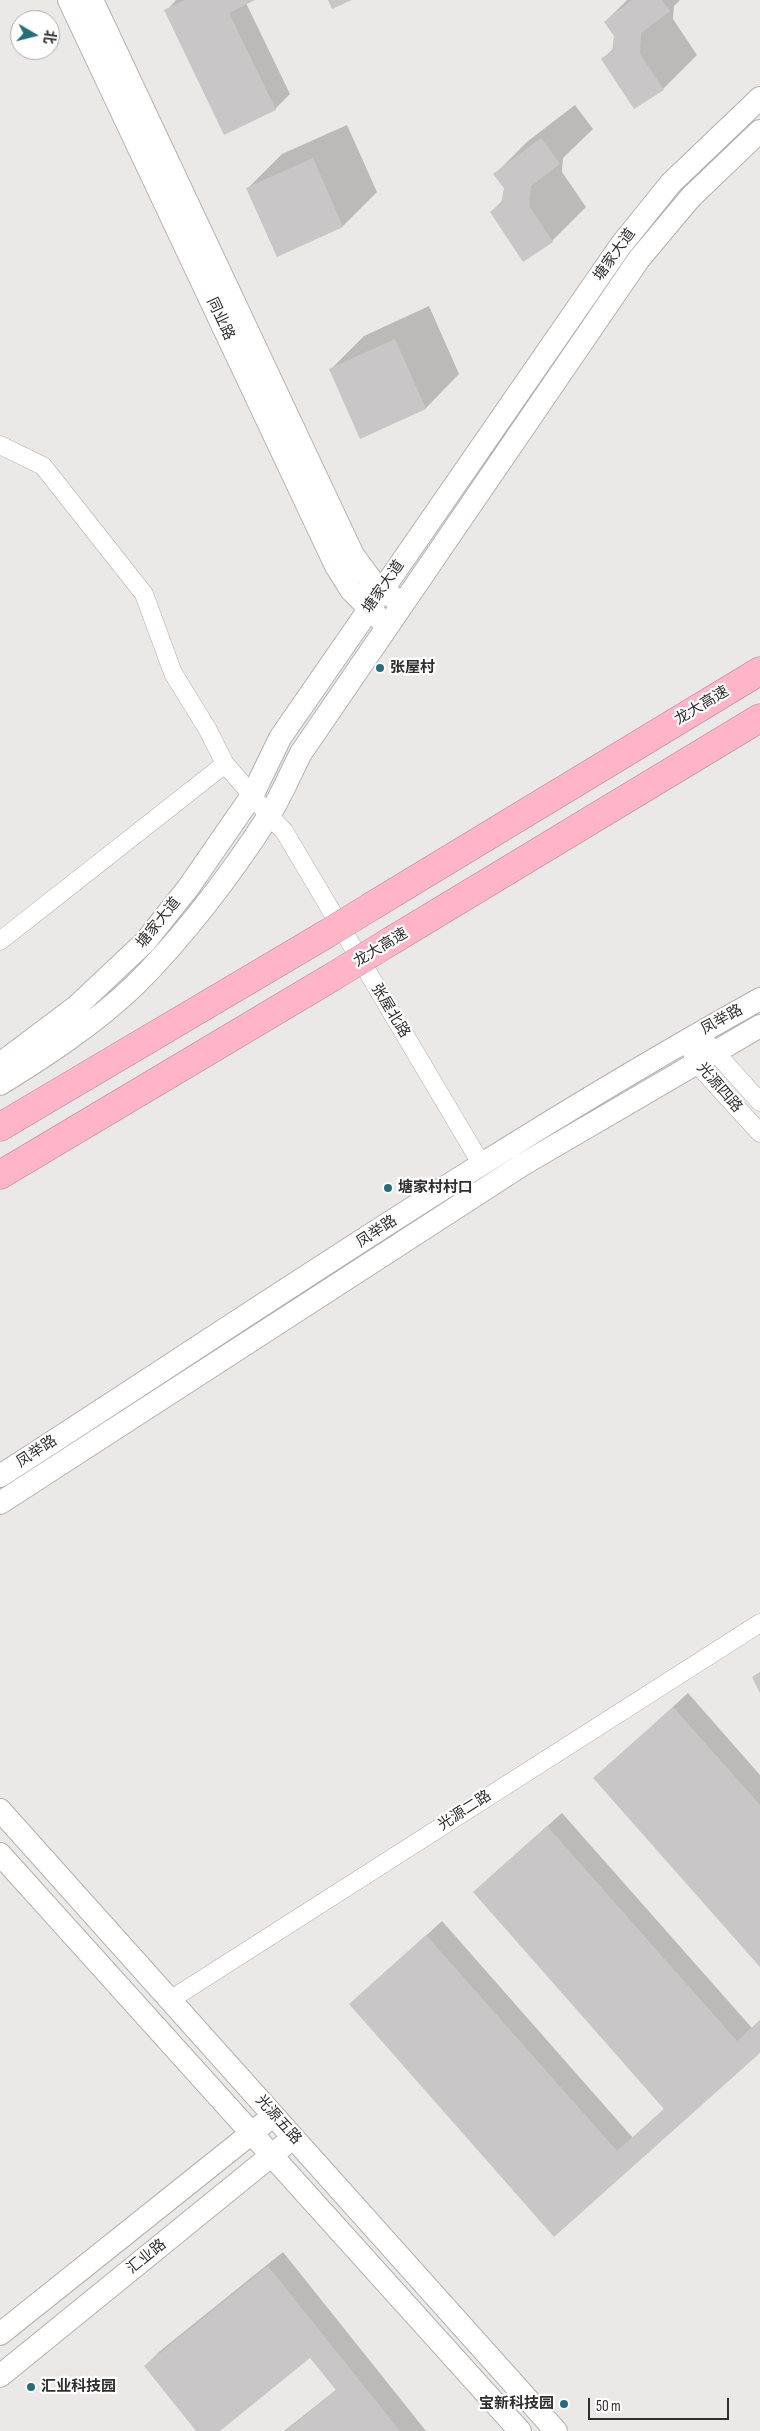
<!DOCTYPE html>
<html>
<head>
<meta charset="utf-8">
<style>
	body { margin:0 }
	#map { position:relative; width:760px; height:2431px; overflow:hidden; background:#ebe8e8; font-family:"Sofia Sans Condensed","Noto Sans SC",sans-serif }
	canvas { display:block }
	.north { position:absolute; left:10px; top:10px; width:50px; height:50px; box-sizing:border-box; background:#fff; border:1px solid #acacac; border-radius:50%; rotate:98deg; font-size:14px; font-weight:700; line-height:20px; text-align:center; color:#302f2f }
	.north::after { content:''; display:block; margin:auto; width:18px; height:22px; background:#276e7b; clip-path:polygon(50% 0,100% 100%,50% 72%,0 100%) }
	.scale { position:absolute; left:588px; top:2398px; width:141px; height:22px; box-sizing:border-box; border:2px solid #302f2f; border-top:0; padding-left:6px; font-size:15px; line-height:18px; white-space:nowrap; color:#302f2f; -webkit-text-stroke:4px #fff; paint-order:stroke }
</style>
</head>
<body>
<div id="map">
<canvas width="760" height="2431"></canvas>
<div class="north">北</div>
<div class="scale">50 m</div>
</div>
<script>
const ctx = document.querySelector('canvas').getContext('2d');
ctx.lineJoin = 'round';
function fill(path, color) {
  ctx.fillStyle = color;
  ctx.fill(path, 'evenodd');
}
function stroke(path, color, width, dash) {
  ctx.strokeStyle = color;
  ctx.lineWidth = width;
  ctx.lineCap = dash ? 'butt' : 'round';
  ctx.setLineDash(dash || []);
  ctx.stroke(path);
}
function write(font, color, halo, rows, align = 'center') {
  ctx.font = font + ' "Sofia Sans Condensed","Noto Sans SC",sans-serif';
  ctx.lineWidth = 4.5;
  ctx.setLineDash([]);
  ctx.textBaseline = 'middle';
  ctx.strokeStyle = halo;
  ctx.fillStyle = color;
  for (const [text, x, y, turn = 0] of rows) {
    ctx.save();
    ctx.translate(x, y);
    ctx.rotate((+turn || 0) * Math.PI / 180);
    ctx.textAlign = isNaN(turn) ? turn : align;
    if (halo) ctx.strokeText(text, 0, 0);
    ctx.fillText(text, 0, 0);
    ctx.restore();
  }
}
const shadow = new Path2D(`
	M176 0H253L246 3 290 94 275 109 225 133 166 11Z
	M627 0H680L674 6 673 19 697 55 663 89 602 59 614 48 615 35 605 22Z
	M575 105 593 129 563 158 562 172 586 207 552 241 491 212 503 200 505 188 495 174 528 141Z
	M347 125 377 192 343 226 278 255 248 188 282 154Z
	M429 306 459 374 426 408 360 437 330 370 364 336Z
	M688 1693 760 1775V1965L595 1778Z
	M562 1813 752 2028 760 2021V2051L554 2235 351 2004 442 1921 633 2138 665 2108 489 1878Z
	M283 2252 426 2431H284L337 2389 311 2356 218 2431H197L145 2366 160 2351Z`);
const building = new Path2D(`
	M185 0H255L229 13 276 110 224 135 164 10Z
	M328 0H352L332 9Z
	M632 0H662L670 11 641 33 640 54 664 90 634 109 601 59 612 51 614 36 604 22Z
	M541 138 560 164 531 186 529 206 553 242 523 262 490 212 501 204 504 188 493 174Z
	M313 158 343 227 277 257 246 188Z
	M395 339 426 409 360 439 329 369Z
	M760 1672V1693L752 1677Z
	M673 1707 760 1805V1967L593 1778Z
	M547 1826 737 2041 760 2020V2053L554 2237 349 2004 426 1935 617 2151 664 2109 473 1892Z
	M268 2266 400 2431H286L336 2390 310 2358 220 2431H196L144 2366Z`);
const minor = new Path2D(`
	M0 445 43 466 144 594 173 673 208 730 225 764 0 941
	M225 764C245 786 263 811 284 831L482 1165
	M698 1033 760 1102
	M691 1037 690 1047 696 1063 760 1133
	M170 2000 760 1623`);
const tertiary = new Path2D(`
	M69 0 336 566 351 590 379 618
	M92 0 353 555 372 581 394 598
	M0 1064 77 1006 145 942 188 888 253 794 280 738 621 245 671 183 760 98
	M0 1084C47 1055 94 1024 134 986 182 939 232 873 268 817 281 797 290 774 301 753L639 259 691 197 760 131
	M0 1476C251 1314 499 1144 760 999
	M0 1503 522 1165 760 1026
	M0 1810 556 2431
	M0 1854 520 2431
	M0 2334 263 2124
	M0 2376 283 2146`);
const motorway = new Path2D(`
	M372 906 760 671
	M386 944 760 718
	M0 1127 328 933
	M0 1175 334 976`);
const motorwayBridge = new Path2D(`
	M328 933 372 906
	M334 976 386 944`);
const markers = [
	[380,668,5,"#276e7b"],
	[388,1188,5,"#276e7b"],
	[31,2387,5,"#276e7b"],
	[564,2404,5,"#276e7b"]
];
const streetNames = [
	["塘家大道",615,255,-54],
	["同业路",220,319,65],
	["塘家大道",384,587,-55],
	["龙大高速",702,706,-31],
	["塘家大道",159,923,-51],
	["龙大高速",381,948,-31],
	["张屋北路",390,1011,59],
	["凤举路",722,1020,-29],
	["光源四路",719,1088,49],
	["凤举路",377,1232,-33],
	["凤举路",37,1452,-33],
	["光源二路",465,1811,-33],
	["光源五路",278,2120,48],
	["汇业路",147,2257,-39]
];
const poiNames = [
	["张屋村",390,668],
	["塘家村村口",398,1188],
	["汇业科技园",41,2387],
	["宝新科技园",554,2404,"right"]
];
fill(shadow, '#0003');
fill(building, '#c9c6c7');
stroke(minor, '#b3b0b0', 19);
stroke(tertiary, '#b3b0b0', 24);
stroke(motorway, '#b78592', 29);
stroke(minor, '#fff', 18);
stroke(tertiary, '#fff', 22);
stroke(motorway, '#ffb4c8', 28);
stroke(motorwayBridge, '#b78592', 29, []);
stroke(motorwayBridge, '#ffb4c8', 28);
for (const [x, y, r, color] of markers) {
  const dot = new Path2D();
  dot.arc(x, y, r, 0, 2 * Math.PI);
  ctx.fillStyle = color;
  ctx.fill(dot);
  stroke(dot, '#fff', 2);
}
write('15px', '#302f2f', '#fff', streetNames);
write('bold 15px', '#302f2f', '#fff', poiNames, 'left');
</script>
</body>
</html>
